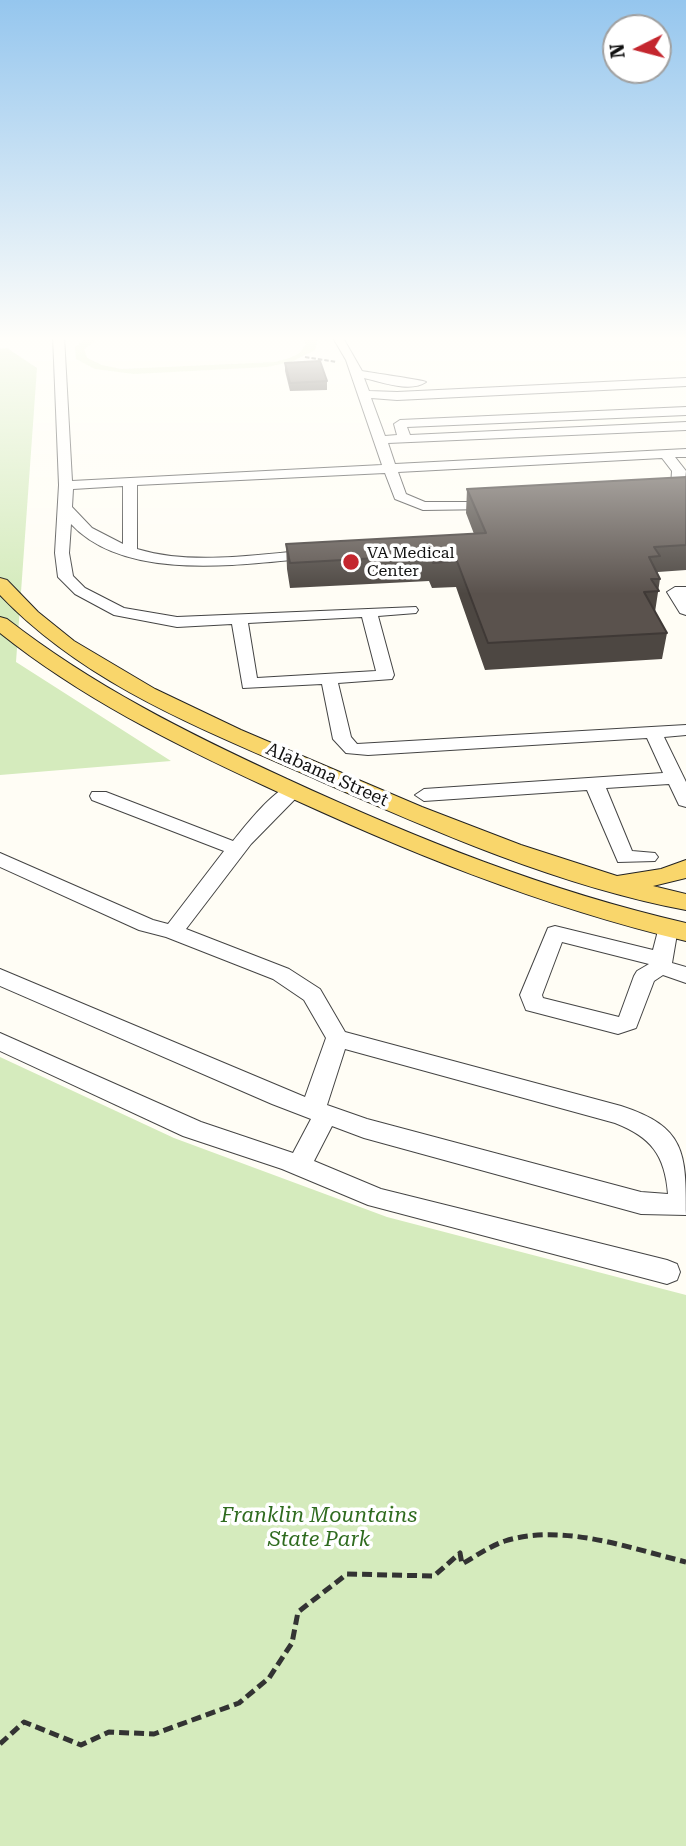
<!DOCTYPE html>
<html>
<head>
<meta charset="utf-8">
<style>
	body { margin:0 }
	#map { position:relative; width:686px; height:1846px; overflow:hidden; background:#fffdf5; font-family:"Roboto Serif",serif }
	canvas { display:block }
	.north { position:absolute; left:602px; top:14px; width:70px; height:70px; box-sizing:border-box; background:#fff; border:2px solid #a0a0a0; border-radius:50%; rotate:264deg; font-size:19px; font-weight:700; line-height:28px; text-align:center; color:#111 }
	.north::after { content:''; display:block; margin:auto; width:24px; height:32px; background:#c4262e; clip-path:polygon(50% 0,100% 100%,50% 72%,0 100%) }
</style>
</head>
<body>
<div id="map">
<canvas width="686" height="1846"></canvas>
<div class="north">N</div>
</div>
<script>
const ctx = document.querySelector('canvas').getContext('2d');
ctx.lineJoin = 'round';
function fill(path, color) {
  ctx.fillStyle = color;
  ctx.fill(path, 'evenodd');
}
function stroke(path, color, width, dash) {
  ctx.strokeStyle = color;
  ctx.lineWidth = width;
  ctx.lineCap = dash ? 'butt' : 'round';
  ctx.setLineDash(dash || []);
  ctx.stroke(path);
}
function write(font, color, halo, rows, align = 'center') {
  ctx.font = font + ' "Roboto Serif",serif';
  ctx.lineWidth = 7;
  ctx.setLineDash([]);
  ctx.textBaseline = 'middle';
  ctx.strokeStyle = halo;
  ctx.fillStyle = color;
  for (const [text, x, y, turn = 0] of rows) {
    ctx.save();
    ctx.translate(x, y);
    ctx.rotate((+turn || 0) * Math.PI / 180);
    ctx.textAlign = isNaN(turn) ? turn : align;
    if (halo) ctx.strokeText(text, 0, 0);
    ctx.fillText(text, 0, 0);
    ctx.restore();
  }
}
const green = new Path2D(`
	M7 348 37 368 16 662 171 761 0 775V349Z
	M0 1057 174 1138 387 1217 686 1295V1846H0Z`);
const pitch = new Path2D(`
	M90 336H102L84 349 87 358 102 365 121 369 275 362C287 359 301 356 306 344L301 336H313L317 340 315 350 291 362 267 367 134 374 95 369 76 359 75 347Z`);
const pathFar1 = new Path2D(`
	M305 357 337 362`);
const path = new Path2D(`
	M0 1744 24 1722 81 1745 109 1732 154 1734 239 1703 269 1678 292 1643 298 1612 347 1574 434 1576 460 1553 462 1564C476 1556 490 1546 505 1541 563 1523 629 1548 686 1562`);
const minor = new Path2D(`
	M53 336H64L72 481 382 465 346 360 332 336H342L362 371C372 373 423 380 426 382 410 393 382 382 364 378L369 391 397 392 686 378V386L397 400 371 398 385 436 397 435 394 424 400 420 686 407V415L407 427 410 435 686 422V430L388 443 395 464 686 449V457H675L686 471 684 488 661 497 654 493 671 486 672 471 662 458 398 472 406 494 425 502H498L500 505 493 509 423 510 395 499 385 473 137 485V549C193 566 257 554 314 550L321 554 314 558C242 564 126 583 71 524L69 553 73 576 85 588 124 608 177 617 416 607 418 610 416 613 378 616 394 675 392 679 338 683 351 737 357 744 686 725V735L664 737 686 782V807L679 805 669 784 606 788 632 851 655 853 658 857 655 861 618 862 587 790 424 801 415 795 424 789 663 773 647 738 368 755 346 753 333 739 322 684 243 688 232 624 177 627 114 615 75 594 58 577 55 553 59 485ZM123 486V544L92 528 72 507 73 489ZM362 617 376 671 257 678 248 623Z
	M675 587H686V615L680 613 667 592Z
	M293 784 302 790 300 794 251 844 186 929 289 969 320 989 345 1032 621 1106C686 1127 686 1153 686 1215L641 1214 364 1138 332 1126 314 1161 381 1189 667 1260 677 1264 680 1272 677 1280 667 1284 368 1205 282 1169 183 1136 0 1051V1033L201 1122 293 1153 311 1119 272 1104 0 986V969L305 1097 326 1038 304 1000 273 979 166 937 139 930 0 867V853L153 920 168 924 224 851 92 800 90 796 92 792H106L233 841C246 825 274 789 293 784ZM345 1049 615 1123C651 1137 665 1155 668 1194L641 1192 367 1119 327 1105Z
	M667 921 674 923 678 928 672 963 686 967V983L663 975 654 981 636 1028 618 1034 526 1010 520 995 548 928 555 926 653 950 660 923ZM562 942 649 964 637 971 634 976 619 1017 543 998 542 995Z`);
const major = new Path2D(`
	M0 578 7 580 38 612 74 641 155 689 241 730 422 807 521 845 617 876 661 869 686 860V878L653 886 686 894V910C559 886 436 832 318 780 205 730 87 686 0 595Z
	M0 617 7 619C93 686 189 734 287 779 417 839 547 891 686 923V941C539 906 402 850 265 786 172 743 80 697 0 633Z`);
const wall = new Path2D(`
	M285 363 327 381V390L290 391 285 371Z
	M686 477V570L658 572 657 573 660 579 655 612 667 633 662 659 485 670 456 587 432 588 429 581 290 588 287 569 286 544 474 534 466 513 467 489Z`);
const building = new Path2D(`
	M320 361 327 381 290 383 285 363Z
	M686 477V545L654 547 660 556 649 557 660 579H651L659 591 644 592 667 633 488 643 457 561 433 563 430 555 290 563 286 544 486 533 467 489Z`);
const markers = [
	[351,562,9,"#c4262e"]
];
const farPoinames = [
	["VA Medical",367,553],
	["Center",367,571]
];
const streetNames = [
	["Alabama Street",327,775,24]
];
const nearParknames = [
	["Franklin Mountains",319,1516],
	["State Park",319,1540]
];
fill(green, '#d5ebbd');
fill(pitch, '#e6f2cf');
stroke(minor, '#444', 2);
stroke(major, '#222', 2);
stroke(pathFar1, '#333', 2, [4.5, 2]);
stroke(path, '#333', 5, [10, 5]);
fill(minor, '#fff');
fill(major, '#f9d66b');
fill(wall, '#4d4742');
fill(building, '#5a524d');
stroke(building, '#3f3936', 2);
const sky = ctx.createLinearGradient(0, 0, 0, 594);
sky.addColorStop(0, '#95c6ee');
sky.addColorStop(0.57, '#fffefa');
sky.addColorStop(1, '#fffefa00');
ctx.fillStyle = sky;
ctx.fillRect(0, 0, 686, 594);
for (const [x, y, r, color] of markers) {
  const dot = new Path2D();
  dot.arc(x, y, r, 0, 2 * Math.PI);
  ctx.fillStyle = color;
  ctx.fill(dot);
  stroke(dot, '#fff', 2.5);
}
write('16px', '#111', '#fff', farPoinames, 'left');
write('18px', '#111', '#fff', streetNames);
write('italic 21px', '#2f6b1f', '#fff', nearParknames);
</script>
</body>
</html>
